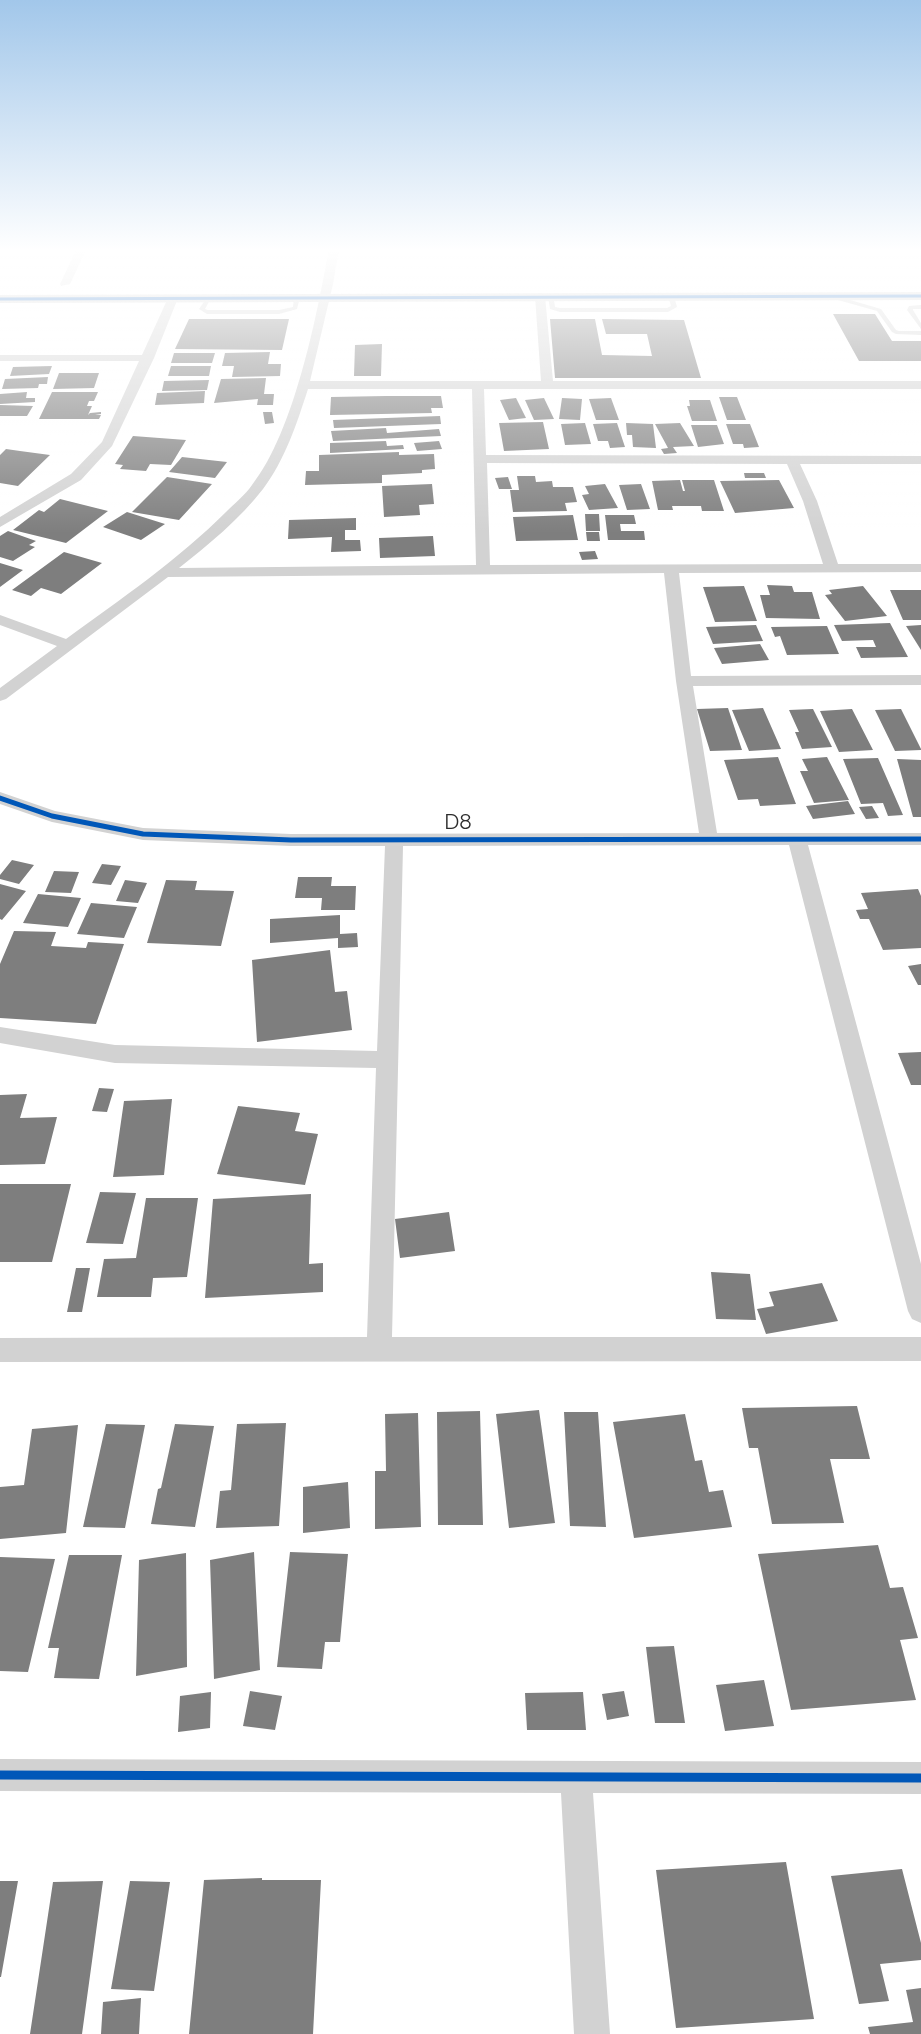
<!DOCTYPE html>
<html>
<head>
<meta charset="utf-8">
<style>
	body { margin:0 }
	canvas { display:block; background:#fff }
</style>
</head>
<body>
<canvas width="921" height="2034"></canvas>
<script>
const ctx = document.querySelector('canvas').getContext('2d');
ctx.lineJoin = 'round';
function fill(path, color) {
  ctx.fillStyle = color;
  ctx.fill(path, 'evenodd');
}
function stroke(path, color, width, dash) {
  ctx.strokeStyle = color;
  ctx.lineWidth = width;
  ctx.lineCap = dash ? 'butt' : 'round';
  ctx.setLineDash(dash || []);
  ctx.stroke(path);
}
function write(font, color, halo, rows, align = 'center') {
  ctx.font = font + ' Raleway,sans-serif';
  ctx.lineWidth = 6;
  ctx.setLineDash([]);
  ctx.textBaseline = 'middle';
  ctx.strokeStyle = halo;
  ctx.fillStyle = color;
  for (const [text, x, y, turn = 0] of rows) {
    ctx.save();
    ctx.translate(x, y);
    ctx.rotate((+turn || 0) * Math.PI / 180);
    ctx.textAlign = isNaN(turn) ? turn : align;
    if (halo) ctx.strokeText(text, 0, 0);
    ctx.fillText(text, 0, 0);
    ctx.restore();
  }
}
const building = new Path2D(`
	M833 314H875L892 341H921V361H859Z
	M189 319H289L282 350 175 349Z
	M550 319H595L602 355 652 356 647 334H606L602 319 684 320 701 378H555Z
	M382 344 381 376H354L355 345Z
	M270 352 268 364H281L280 376 232 377 234 366H222L225 353Z
	M174 353H215L212 363H171Z
	M52 366 49 374 10 376 13 367Z
	M171 366H211L209 376H168Z
	M59 373H99L94 388 53 389Z
	M48 377 47 384H39L38 388 2 389 5 379Z
	M266 378 264 394H274L273 405H257L258 399 214 403 221 379Z
	M209 380 207 390 162 391 164 381Z
	M205 391 204 403 155 405 157 393Z
	M27 392 26 398H35V402L0 404V394Z
	M52 392H98L94 401H89L87 406H92L88 415 90 413 101 412V414H95L101 415 99 419H39Z
	M386 396H441L443 408H431L432 413 330 415 331 397Z
	M719 397H737L746 420H727Z
	M516 398 526 418 509 420 500 400Z
	M544 398 554 419 534 420 525 400Z
	M562 398 582 399 580 420 559 419Z
	M611 398 619 420H596L589 399Z
	M689 400H710L717 421H692L687 406H690Z
	M0 405 33 406 27 416H0Z
	M263 412H272L274 423 265 424Z
	M440 416 441 424 334 428 333 420Z
	M543 422 549 449 504 451 499 423Z
	M585 423 591 444 565 445 561 424Z
	M617 423 625 447 610 448 608 441H598L593 424Z
	M626 423 653 424 656 448 633 447 632 435H627Z
	M680 423 694 446 673 447 677 453 664 454 661 449 668 448 655 424Z
	M726 424H750L759 447 744 448 743 444H733Z
	M691 425H717L724 444 698 447Z
	M386 428 387 433 439 429 441 436 333 441 331 431Z
	M133 436 186 440 171 465 150 464 146 471 120 469 123 465 115 464Z
	M386 441 387 446 403 445 404 449 330 453V443Z
	M439 441 442 449 417 451 414 443Z
	M6 449 20 451 50 455 18 486 0 483V455Z
	M399 452V455L434 454 435 469 422 470V473L382 475V483L305 485 306 471H319V455Z
	M182 457 227 462 215 478 169 472Z
	M744 473H764L766 478H745Z
	M517 476H535L536 482 552 481 553 487H573L577 502 565 503 567 511 513 512 510 490H519Z
	M167 477 212 484 179 520 132 512Z
	M508 477 512 489H499L495 478Z
	M680 480 683 491H685L682 480H714L724 511H702L701 506H672L673 510H658L652 481Z
	M779 480 794 508 735 513 720 481Z
	M432 484 434 504 419 505 420 515 384 517 382 486Z
	M605 484 618 508 589 510 582 495 589 494 585 486Z
	M641 484 650 509 627 510 619 485Z
	M60 499 108 511 66 543 13 530 39 510 44 512Z
	M127 512 165 524 141 540 103 527Z
	M585 514H599L600 531H586Z
	M573 515 578 540 516 541 513 517Z
	M605 515H634L636 524H620L621 531H644L645 540H608Z
	M356 518V530H345V540H360L361 551 331 552 332 537 288 539 289 520Z
	M8 531 36 541 29 545 35 547 13 561 0 557V536Z
	M586 532H599L600 541H587Z
	M433 536 435 556 380 558 379 538Z
	M595 551 598 559 582 560 579 552Z
	M64 552 102 563 61 594 41 588 31 596 12 590Z
	M0 563 23 570 0 587Z
	M767 585 792 586 794 592H812L820 619 766 618 760 595H770Z
	M744 586 757 621 715 622 703 587Z
	M863 586 887 616 845 621 825 595 832 594 829 590Z
	M890 590H921V620H903Z
	M890 623 908 657 861 658 856 647H876L873 640 842 641 834 625Z
	M756 625 763 641 713 644 706 627Z
	M921 625V650L906 626Z
	M827 626 839 654 787 655 780 636 775 637 771 627Z
	M760 644 769 660 722 664 714 648Z
	M728 708 742 750 710 751 697 709Z
	M763 708 781 749 749 751 732 710Z
	M813 709 832 747 802 749 795 732H799L789 710Z
	M852 709 873 750 839 752 820 711Z
	M901 709 921 749V750L895 751 875 710Z
	M778 757 796 804 760 806 758 799 738 800 724 760Z
	M827 757 849 800 814 803 800 771H808L802 759Z
	M878 758 903 815 888 816 883 803 861 804 843 759Z
	M897 759 921 760V817H913Z
	M848 801 855 814 813 819 806 806Z
	M872 806 879 818 866 819 859 807Z
	M12 860 34 865 19 884 0 879V875Z
	M102 864 121 866 111 885 92 883Z
	M54 871 79 872 71 893 45 892Z
	M298 877H332L331 886H356L355 910H321L322 898H295Z
	M125 880 147 883 138 903 116 901Z
	M166 880 197 881 195 890 234 891 221 946 147 943Z
	M0 884 26 891 2 920 0 919Z
	M918 889 921 896V948L883 950 869 919H860L856 910 868 909 861 893Z
	M38 894 81 898 68 927 23 923Z
	M91 903 137 907 124 938 77 934Z
	M340 915V934L357 933 358 947 338 948V938L270 943V919Z
	M14 931 56 932 51 946 86 948 88 942 124 944 96 1024 0 1018V964Z
	M330 950 335 992 347 991 352 1030 257 1042 252 960Z
	M921 964V985H918L908 966Z
	M921 1052V1085H911L898 1053Z
	M99 1088 114 1089 107 1112 92 1111Z
	M27 1094 20 1118 57 1117 45 1164 0 1165V1095Z
	M172 1099 164 1175 113 1177 124 1101Z
	M238 1106 300 1113 295 1131 318 1134 305 1185 217 1174Z
	M0 1184H71L52 1262H0Z
	M100 1192 136 1193 123 1244 86 1243Z
	M311 1194 309 1264 323 1263V1292L205 1298 213 1199Z
	M146 1198H198L187 1277 153 1278 151 1297H97L104 1259 136 1258Z
	M449 1212 455 1251 400 1258 395 1219Z
	M76 1268H90L82 1312H67Z
	M711 1272 750 1274 756 1320 716 1319Z
	M822 1283 838 1321 766 1334 757 1309 774 1306 769 1292Z
	M857 1406 870 1459H830L844 1523 772 1524 758 1448H749L742 1408Z
	M539 1410 555 1523 509 1528 496 1414Z
	M480 1411 483 1525H438L437 1412Z
	M564 1412H598L606 1527 570 1526Z
	M418 1413 421 1527 375 1529V1471H386L385 1414Z
	M685 1414 695 1461 702 1460 709 1492 723 1490 732 1527 634 1538 613 1422Z
	M286 1423 279 1526 216 1528 220 1491 231 1490 237 1424Z
	M106 1424 145 1425 125 1528 83 1527Z
	M175 1424 214 1426 195 1527 151 1524 158 1489 161 1488Z
	M78 1425 66 1533 0 1539V1487L24 1485 32 1429Z
	M348 1482 350 1528 303 1533V1487Z
	M878 1545 890 1588 903 1587 918 1638 900 1640 916 1700 791 1710 758 1554Z
	M254 1552 260 1670 214 1679 210 1560Z
	M290 1552 348 1554 340 1642H325L322 1669 277 1667Z
	M186 1553 187 1667 136 1676 139 1560Z
	M69 1555H122L99 1679 54 1678 59 1648H48Z
	M0 1557 55 1559 28 1672 0 1671Z
	M674 1646 685 1723H655L646 1647Z
	M764 1680 774 1726 725 1731 716 1685Z
	M250 1691 282 1696 275 1730 243 1726Z
	M624 1691 629 1716 607 1720 602 1694Z
	M211 1692 210 1728 178 1732 180 1696Z
	M583 1692 586 1730H527L525 1693Z
	M786 1862 814 2019 676 2028 656 1870Z
	M902 1869 921 1943V1960L880 1964 889 2001 859 2004 831 1876Z
	M262 1878V1880H321L313 2034H189L204 1880Z
	M0 1881H18L1 1977H0Z
	M103 1881 82 2034H30L53 1882Z
	M130 1881 170 1882 154 1991 111 1989Z
	M921 1988V2034H870L868 2027 913 2022 906 1990Z
	M141 1998 139 2034H101L103 2002Z`);
const lane = new Path2D(`
	M671 294 674 296 677 307 668 312H560L550 309 548 296 553 295 555 307 560 308H667L671 306 668 296Z
	M297 295 300 297 297 309 279 314H207L199 309 208 296 211 298 205 309 208 310H279L293 307 294 297Z
	M833 295 881 309 896 330 899 331H921V335L896 334 892 332 877 311 831 298Z
	M921 305V309H913V310L921 323V329L907 310 909 306Z`);
const street = new Path2D(`
	M77 248H87L70 284 61 286 60 284Z
	M329 248H339L333 284 310 381H541L535 296 540 293 545 296 553 381H921V389H484L486 455 921 456V464H800L817 501 838 564H921V572L679 573 691 676 921 675V685L693 686 717 833H921V845H808L921 1264V1323L912 1319 908 1311 789 845 403 846 392 1337H921V1361L0 1362V1338L367 1337 376 1068 115 1063 0 1043V1027L115 1045 377 1051 385 846H291L143 840 52 822 0 804V792L55 811 143 828 291 834 699 833 676 681 664 573 168 577 6 699 0 701V688L57 646 0 625V615L66 639C121 599 178 560 227 511 235 503 245 495 252 485 294 432 317 316 329 248ZM308 389H472L476 565 179 568C208 545 240 519 263 489 285 460 297 423 308 389ZM487 463 787 464 803 501 823 564 490 565Z
	M173 295 178 298 154 358 112 446 81 480 0 527V517L71 474 102 442 139 361H0V355H142L168 298Z
	M0 1759 921 1762V1794L593 1793 610 2034H574L561 1793 0 1791Z`);
const secondary = new Path2D(`
	M921 292V300L0 303V295Z`);
const cyclewayFar2 = new Path2D(`
	M0 299 921 296`);
const cyclewayFar1 = new Path2D(`
	M0 798 52 816 143 834 291 840 921 839`);
const cycleway = new Path2D(`
	M0 1775 921 1778`);
const streetNames = [
	["D8",458,823]
];
fill(building, '#7e7e7e');
fill(lane, '#d2d2d2');
fill(street, '#d2d2d2');
fill(secondary, '#cbcbcb');
stroke(cyclewayFar2, '#0057b8', 3);
stroke(cyclewayFar1, '#0057b8', 5);
stroke(cycleway, '#0057b8', 9);
const sky = ctx.createLinearGradient(0, 0, 0, 533);
sky.addColorStop(0, '#a2c7ea');
sky.addColorStop(0.47, '#fff');
sky.addColorStop(1, '#ffffff00');
ctx.fillStyle = sky;
ctx.fillRect(0, 0, 921, 533);
write('21px', '#2d2d2d', '#fff', streetNames);
</script>
</body>
</html>
